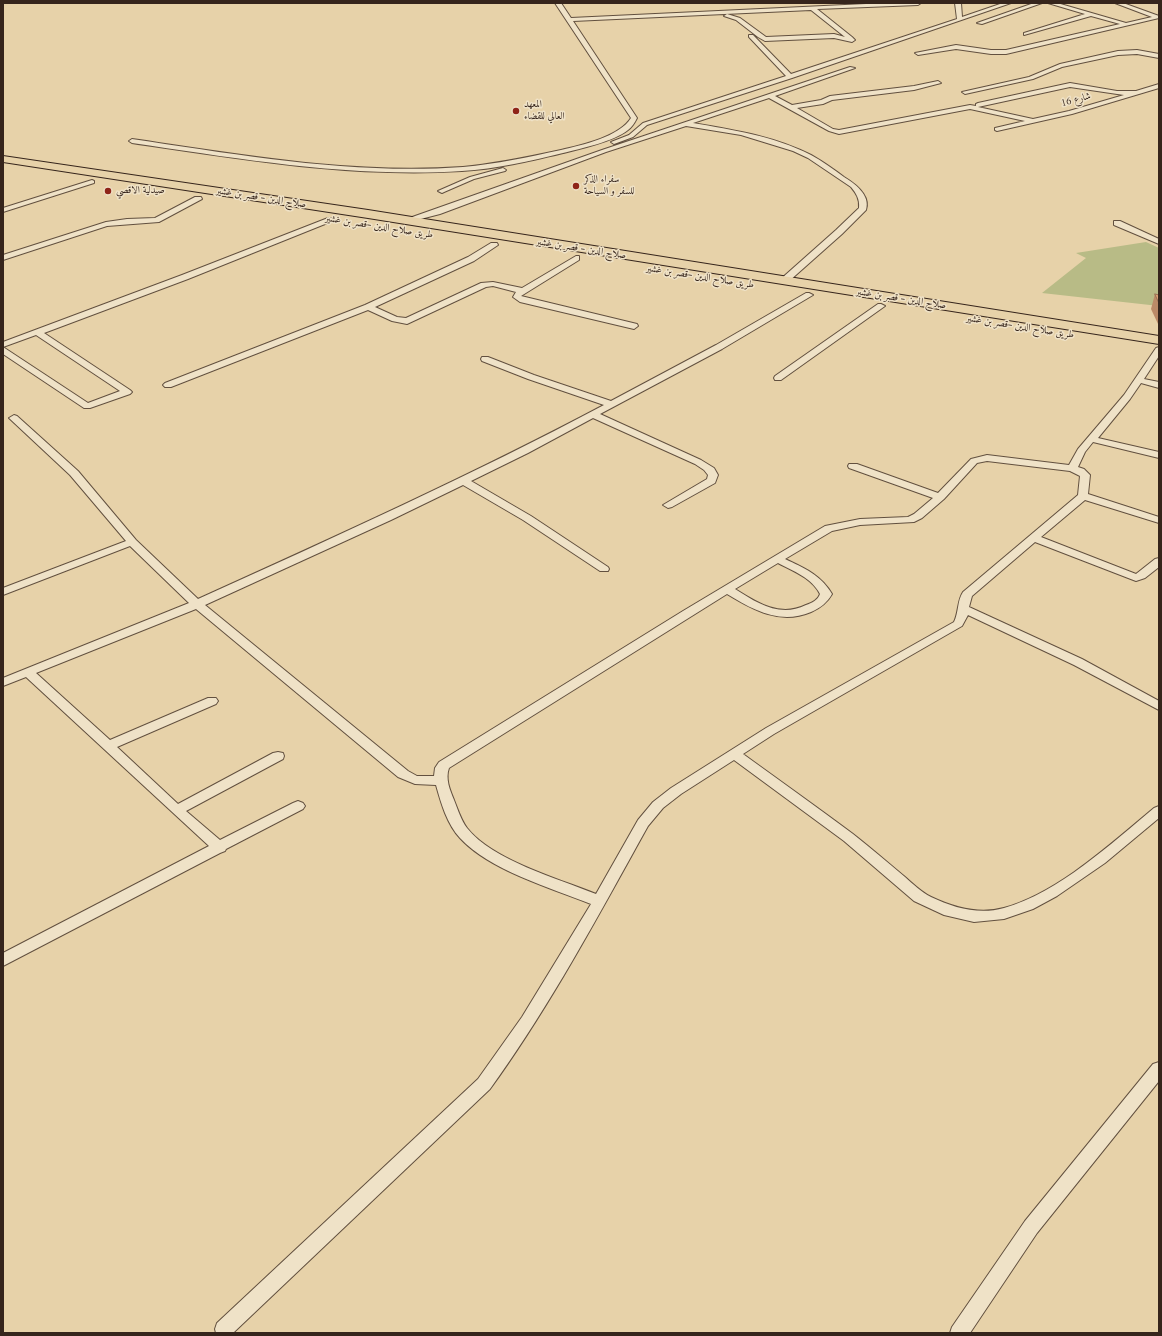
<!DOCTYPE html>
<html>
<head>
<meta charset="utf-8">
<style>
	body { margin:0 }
	#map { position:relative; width:1162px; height:1336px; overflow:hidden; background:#e7d2a9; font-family:Cardo,serif }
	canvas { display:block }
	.frame { position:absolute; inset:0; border:4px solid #36251c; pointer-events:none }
</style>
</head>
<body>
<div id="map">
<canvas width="1162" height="1336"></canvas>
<div class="frame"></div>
</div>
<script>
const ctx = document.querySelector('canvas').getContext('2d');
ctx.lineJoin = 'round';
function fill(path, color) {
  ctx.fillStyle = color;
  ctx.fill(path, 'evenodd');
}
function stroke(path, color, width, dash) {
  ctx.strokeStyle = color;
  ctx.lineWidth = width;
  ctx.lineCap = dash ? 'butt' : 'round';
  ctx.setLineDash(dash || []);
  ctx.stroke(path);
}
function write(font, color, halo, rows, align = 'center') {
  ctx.font = font + ' Cardo,Amiri,serif';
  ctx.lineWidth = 3;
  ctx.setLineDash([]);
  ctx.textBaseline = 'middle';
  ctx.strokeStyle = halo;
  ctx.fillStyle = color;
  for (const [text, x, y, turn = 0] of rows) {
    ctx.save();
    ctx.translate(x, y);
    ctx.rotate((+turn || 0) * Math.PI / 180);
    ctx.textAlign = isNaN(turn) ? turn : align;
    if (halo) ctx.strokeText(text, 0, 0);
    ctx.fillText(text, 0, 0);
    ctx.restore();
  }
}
const green = new Path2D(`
	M1146 242 1159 248V306L1042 293 1086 258 1076 253Z`);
const minor = new Path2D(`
	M555 3H561L571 18 887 3H921L918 5 817 9 852 37 855 40 852 42 834 38 765 41 758 37 736 20 724 16 727 14 740 18 766 37 834 34 845 37 811 10 573 21 637 118C635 122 632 127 628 130 615 141 580 149 563 153 530 161 496 169 462 171 351 178 241 159 132 143L129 141 132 139C241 155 352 175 463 167 496 164 529 157 561 150 582 145 619 137 631 118Z
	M955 3H961L962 17 1003 3H1011L792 78 647 125 633 137 614 144 611 142 629 135 643 123 786 76 749 37V35H753L791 74 957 19Z
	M1034 3H1042L982 24 977 23Z
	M1048 3H1057L1126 23 1152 17 1115 3H1123L1159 16V18L1006 54H991L956 49 918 55 915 53 956 45 991 50H1006L1120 24 1091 16 1024 35V33L1085 14Z
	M1137 50 1159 54V58L1137 54 1118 55 1062 67 1033 79 965 94 962 92 1029 77 1060 64 1118 51Z
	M850 67 855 68 775 96 792 105 821 100 830 96 914 86 938 81 941 83 914 90 832 100 823 104 797 108 833 129 839 130 970 105 976 106V104L978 103 1070 83 1117 91H1136L1159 84V88L1072 114 997 131 995 130V128L1025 121 970 109 839 134 829 131 769 98 693 123C733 130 774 136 811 155 822 161 833 169 844 177 854 183 871 195 866 210L842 234 788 282H782V278L836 230 859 208C860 199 856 193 851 187L808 158 793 151 741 135 686 126 606 152 440 214 405 223 401 221 602 150ZM1070 87 1124 95 1069 111 1033 119 978 107Z
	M503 168 506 170 505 171 474 179 444 192 442 193 438 191 470 177Z
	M92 180 94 181V183L3 212V208Z
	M195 197H201L202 199 159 222 107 226 3 260V255L106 222 127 219 155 218Z
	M328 218H334L335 220 188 279 44 333 130 390 132 392 130 394 90 408H84L3 354V342L182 275ZM36 335 120 391 88 403 3 347Z
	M1114 221H1120L1159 239V244L1114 225Z
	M491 243H497L498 245 474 261 375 307 397 317 406 318 481 283 493 282 522 288 576 256H579V260L521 296 637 324 638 326 634 329 520 302 513 297 516 292 493 286 486 287 407 324 392 321 368 310 171 387H165L163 385 165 383 365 305 468 257Z
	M806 293H809L813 295 722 349 600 414 701 460 714 468 718 475 715 483 672 507 668 508 663 505 707 479 708 475 704 470 695 464 593 418 528 453 471 481 531 516 608 567 609 569 608 571H600L523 520 463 485 391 520 205 605 408 771 417 776H434L435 768 439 762 683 611 825 526 860 519 908 517 914 514 933 498 849 468 848 466 849 464H857L938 493 971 459 987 455 1069 465 1078 449 1124 395 1156 348 1159 347V356L1144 379 1159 382V388L1141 383 1130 399 1098 438 1159 452V458L1093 442 1085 452 1078 467 1084 469 1090 475 1088 494 1159 517V523L1085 500 1041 537 1136 574 1155 559 1159 558V567L1145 578 1136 581 1035 542 972 596 969 607 1082 659 1159 701V710L1074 665 968 615 962 626 774 734 743 754C780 781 817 807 853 834 871 848 888 863 905 877 913 884 921 892 931 897 954 908 979 915 1004 908 1058 893 1112 843 1154 808L1159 806V818L1105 863 1057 896 1033 909 1004 919 974 922 944 915 914 901 844 841 734 760 681 794 663 808 648 826C598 916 550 1006 490 1089L233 1333H216L215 1329 217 1323 478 1079 522 1017 591 904C551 888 489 870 460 838 447 824 441 803 436 785L415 784 398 777 196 609 36 673 110 740 208 698H216L218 701 216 704 117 747 178 804 273 753 278 752 283 753 284 756 283 759 186 811 220 840 293 803 298 801 303 803 305 806 303 809 226 849 225 851 220 853 3 966V953L209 846 26 677 3 686V678L189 603 130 546 3 595V588L126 541 70 475 9 418 14 415 17 416 78 471 136 540 198 599C335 537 472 475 604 405L528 379 482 361 481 359 482 357H488L534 375 611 401 716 345ZM987 461 1070 471 1080 476 1078 495 963 592C957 601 959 612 954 622L766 728 671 788 653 802 638 820 596 894C559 879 492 860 467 828 461 820 458 810 454 800 450 790 445 779 449 768L727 594C753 610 780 625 811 612 820 608 827 603 832 594 821 575 804 568 785 559L832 531 860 525 914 522 922 518 944 499 977 463ZM778 563C793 571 812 578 820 594 818 600 812 603 806 605 780 618 757 603 735 589Z
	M878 304H881L885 306 781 380H775L774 378 775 376Z
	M1159 1062V1081L1037 1233 970 1333H950L952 1327 1025 1221 1153 1064Z`);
const trunk = new Path2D(`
	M3 156 368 210 1159 336V344L368 218 3 162Z`);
const wall = new Path2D(`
	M1155 294 1159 295V326L1151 309Z`);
const building = new Path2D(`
	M1155 294 1159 295V303Z`);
const markers = [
	[516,111,4,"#8f2418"],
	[576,186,4,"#8f2418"],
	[108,191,4,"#8f2418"]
];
const farStreetnames = [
	["شارع 16",1076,100,-15],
	["صلاح الدين - قصر بن غشير",261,198,9],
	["طريق صلاح الدين -قصر بن غشير",379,227,9],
	["صلاح الدين - قصر بن غشير",581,249,9],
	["طريق صلاح الدين -قصر بن غشير",700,277,9],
	["صلاح الدين - قصر بن غشير",901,299,9],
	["طريق صلاح الدين -قصر بن غشير",1020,327,9]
];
const farPoinames = [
	["المعهد",524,105],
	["العالي للقضاء",524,117],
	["سفراء الذكر",584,180],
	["للسفر و السياحة",584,192],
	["صيدلية الاقصي",116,191]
];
fill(green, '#b8bb86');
stroke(minor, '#62503f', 2);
stroke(trunk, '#36251c', 2);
fill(minor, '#efe2c7');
fill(trunk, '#e7d2a9');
fill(wall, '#bb8a67');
fill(building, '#daa178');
stroke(building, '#997154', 1);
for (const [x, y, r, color] of markers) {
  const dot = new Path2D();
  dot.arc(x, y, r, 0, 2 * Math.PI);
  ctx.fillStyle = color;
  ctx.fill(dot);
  stroke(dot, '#efe2c7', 1.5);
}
write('10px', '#36251c', '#efe2c7', farStreetnames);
write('10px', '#36251c', '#efe2c7', farPoinames, 'left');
</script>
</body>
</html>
